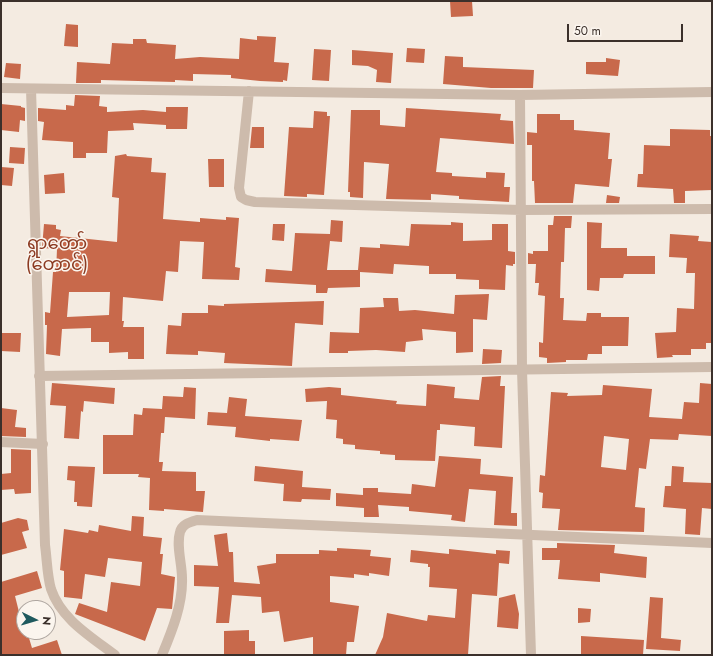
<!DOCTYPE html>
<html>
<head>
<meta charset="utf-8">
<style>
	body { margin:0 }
	#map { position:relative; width:713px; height:656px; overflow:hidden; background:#f4ebe1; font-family:Jost,sans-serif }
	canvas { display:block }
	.frame { position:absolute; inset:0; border:2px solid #3b302b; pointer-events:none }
	.north { position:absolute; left:16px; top:600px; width:40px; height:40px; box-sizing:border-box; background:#fbf5ee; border:1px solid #aea6a0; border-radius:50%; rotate:95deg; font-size:11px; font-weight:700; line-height:16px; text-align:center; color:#3b302b }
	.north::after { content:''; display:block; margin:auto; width:14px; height:18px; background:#1f5a5e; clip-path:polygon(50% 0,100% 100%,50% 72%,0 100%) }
	.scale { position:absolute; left:567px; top:24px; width:116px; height:18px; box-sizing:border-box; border:2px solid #3b302b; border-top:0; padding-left:5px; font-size:12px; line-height:14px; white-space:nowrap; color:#3b302b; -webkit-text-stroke:3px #fbf5ee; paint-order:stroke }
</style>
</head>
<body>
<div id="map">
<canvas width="713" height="656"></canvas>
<div class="frame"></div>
<div class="north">N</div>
<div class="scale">50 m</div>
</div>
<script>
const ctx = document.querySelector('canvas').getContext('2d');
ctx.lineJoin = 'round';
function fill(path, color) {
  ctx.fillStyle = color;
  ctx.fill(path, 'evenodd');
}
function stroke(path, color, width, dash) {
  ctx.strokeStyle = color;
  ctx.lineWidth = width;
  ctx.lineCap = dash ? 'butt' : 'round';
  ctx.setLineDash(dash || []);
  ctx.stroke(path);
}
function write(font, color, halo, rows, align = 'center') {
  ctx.font = font + ' Jost,"Noto Sans Myanmar",sans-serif';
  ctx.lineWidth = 3;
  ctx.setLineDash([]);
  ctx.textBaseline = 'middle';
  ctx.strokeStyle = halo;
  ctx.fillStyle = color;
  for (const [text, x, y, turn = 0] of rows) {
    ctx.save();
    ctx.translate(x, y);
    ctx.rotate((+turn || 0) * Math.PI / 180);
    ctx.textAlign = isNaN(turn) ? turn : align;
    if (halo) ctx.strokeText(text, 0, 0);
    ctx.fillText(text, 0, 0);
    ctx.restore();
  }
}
const building = new Path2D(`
	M450 1H472L473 16 451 17Z
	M66 24 78 25V47L64 46Z
	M257 36 276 37 274 62 289 63 287 81 283 80V82L260 81 231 78V75L193 74V81L175 80V82L101 80V83H76L77 62 110 64 112 43 133 44V39H146L147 43 176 45 175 59 200 57 239 59 240 38 257 40Z
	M407 48 425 49 424 63 406 62Z
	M314 49 331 50 329 81 312 80Z
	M352 50 393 53 391 83 376 82 377 70 368 66 352 65Z
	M445 56 463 57V67L534 70 533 88H491L443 84Z
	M606 58 620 60 618 76 586 74V62H606Z
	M6 63 21 64 20 79 4 77Z
	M75 95 100 96 99 106 107 107V112L143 110 166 112V107H188L187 129H166V125L133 123 134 130 108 131 107 153H86V158H73V142L42 140 44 122 38 121V108L66 110V105L74 106Z
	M1 104 21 106V107L25 108V121L20 120 19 132 1 130Z
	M406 108 501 114 500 120 513 121 514 144 440 138 436 172 452 173V176L486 178V172L505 173 504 187H510L509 202 459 199V196L431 194V200L386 199 389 164 364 162 363 198 350 197V192H348L351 110H380V125L405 127Z
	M314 111 327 112V116H330L324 195 307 194V197L284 196 289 127 313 128Z
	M537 114H560V120H574V130L610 133 608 159H612L609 187 575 184 573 203H535L534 181H532V145H527V132L537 133Z
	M252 127H264V148H250Z
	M670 129 710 130V136H712V190L685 191V203H674L673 189 637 187 638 174H643L644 145 670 146Z
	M10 147 25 148 24 164 9 163Z
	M126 154 127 156 152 158 151 172 166 173 163 219 200 222V218L226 220V217L239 218 235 267 240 268 239 280 202 279 204 242 180 241 178 272 166 271 163 301 123 297 122 321H124L123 327H144V359H128V352L109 353V342H91V328L62 329 60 356 46 354 47 325H45V312L50 313 53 272H56L57 249 42 248 44 224 56 225V229L61 230 60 236 117 242 119 198 112 197 115 156ZM69 292H110L109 315 67 317Z
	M208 159H224V187H209Z
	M1 167 14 168 12 186 1 185Z
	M64 173 65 193 45 194 44 175Z
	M607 195 620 197 619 203H606Z
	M554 216H572L571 228H565L564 262H561L560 298H564L563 320 586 321 587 313H601V317H629L628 346H602V354H588L587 360H566V362L547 363V358L539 357V342L543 343 545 296 538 295 539 283H535L536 264H528V253L533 254V251H548V225H553Z
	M331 220 343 221 342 242 330 241 327 270H358L360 247 380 248V244L409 246 411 224 451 225V222L463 223V241L492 240V224H508V251L515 252V264H513V266L506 265 505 290 479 289V280L456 279V274H429V266L394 264 393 274 360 272V287L328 288 327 293H316V285L265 282 266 269 292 271 295 233 330 234Z
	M587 222 602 223 601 248H627V256H655V274H624L623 278H600L599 291 587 290Z
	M273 224H285L284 241 272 240Z
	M670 234 699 236 698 241 712 242V343H706V349H691V355H672L673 357 657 358 655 333 676 332 677 308 694 309 695 273H686L687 258 669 257Z
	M489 294 487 320 473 319V352L456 353V332L422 329 423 340 406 342 405 352 376 350 348 351V353H329L330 332 359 333 360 308 384 307 383 298H398L399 311 415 310 454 314 455 295Z
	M324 301 323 325 295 323 292 366 224 363 225 353 198 351V355L166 354 168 325 181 326 182 313H208V305L224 306V304Z
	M1 333H21L20 352 1 351Z
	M483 349 502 350 501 363 482 364Z
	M501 376 500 386H505L502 448 474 446 475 427 440 424V430H437L435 461 395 460V455L380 454V451L355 449V445L343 444V439L336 438 337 420 326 419 327 401 306 402 305 389 329 387 341 388V395L397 401 396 404 426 406 427 384 455 387 454 398 479 400 482 377Z
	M52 383 115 388 114 404 84 401 83 412 81 411 79 439 64 438 66 406 50 405Z
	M700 383 712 384V436L679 434 678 440 650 439 646 469 639 468 635 507 645 508 644 532 558 530 560 509 542 508 543 493 539 492 540 475 545 476 551 392 568 393 567 396 602 395 603 385 652 389 649 417 682 419 684 402 699 403ZM604 436 629 439 626 470 601 467Z
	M184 387 196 388 195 419 165 417 164 433H161L159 462H163L162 471 196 472V491H205L203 512 164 509V511L149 510 150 478 138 477 139 474H103V435H133L134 414 142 415 143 408 162 409 163 396 183 397Z
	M229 397 247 399 245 416 302 420 299 441 270 439V441L235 437 236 427 207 425 208 412 227 413Z
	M1 408 17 410 15 427 26 428V437L1 436Z
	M11 449 31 450V493L15 494 14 489 1 490V474L11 473Z
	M439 456 481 459 480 474 513 477 511 513H517V526L494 525 496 491 469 489 465 522 451 520 452 515 409 511V507L378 505 379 517H364V508L336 506V493L363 495V488H378V492L411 494 412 484 435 487Z
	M68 466 95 467 92 507 77 506V502H74L75 481 67 480Z
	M255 466 303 471 302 487 331 489 330 500 302 499 301 502 283 501 284 484 254 481Z
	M672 466 684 467 683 482 712 483V509L702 508 700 535 685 534 686 509 663 507 665 486H671Z
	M132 516 144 517 143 536 162 538 160 554H163L161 574 175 577 172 609 157 608 145 641 75 614 79 603 107 612 111 582 140 586 142 562 108 558 105 577 85 574 82 599 64 597V571L60 570 64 529 88 533 89 530 98 532 99 525 131 531Z
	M18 518 27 520 29 530 22 532 27 548 1 555V523Z
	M227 533 229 552H233L234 582 260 584 257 566 276 563V554H319V550L337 551V548L371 550 370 556 391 558 389 576 369 573V576L354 574V578L330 576V602L359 606 354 642H347L346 655 313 654V637L284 642 279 611 262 613 261 597 232 595 229 623H216L219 587 194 586V565L218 566 214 535Z
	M557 543 615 545 614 553 647 557 646 578 600 573V582L558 579 560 560H542V548H557Z
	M449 549 496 554V550L510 551 509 564 499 563 497 596 472 594 468 655H375L383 637 387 613 427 621 428 615 455 618 457 589 429 587 430 567H428V564L410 562 411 550 449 554Z
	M37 571 42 588 15 596 24 632 27 638H29L32 648 57 640 62 655H1V582Z
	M515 594 519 614 518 629 497 627 499 598Z
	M650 597 663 598 661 638 681 640 680 651 646 649Z
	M578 608 591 609 590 622 578 623Z
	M249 630V641H255V655H224V631Z
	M581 636 644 640 643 655H581Z`);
const street = new Path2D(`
	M1 88 520 95 712 92
	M31 89 45 545C47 559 47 575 51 589 61 619 90 636 115 655
	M249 91 239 188 241 197 246 200 255 202 521 210 712 209
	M520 95 522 370 531 655
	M39 376 712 367
	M1 442 43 444
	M162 655C172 631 183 604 182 578 182 563 176 546 180 532 182 524 190 522 197 520L712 543`);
const quarterNames = [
	["ရွာတော်",57,245],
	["(တောင်)",57,266]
];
fill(building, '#c8694b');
stroke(street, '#cdbbac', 10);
write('18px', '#8c3b22', '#fbf5ee', quarterNames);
</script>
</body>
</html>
